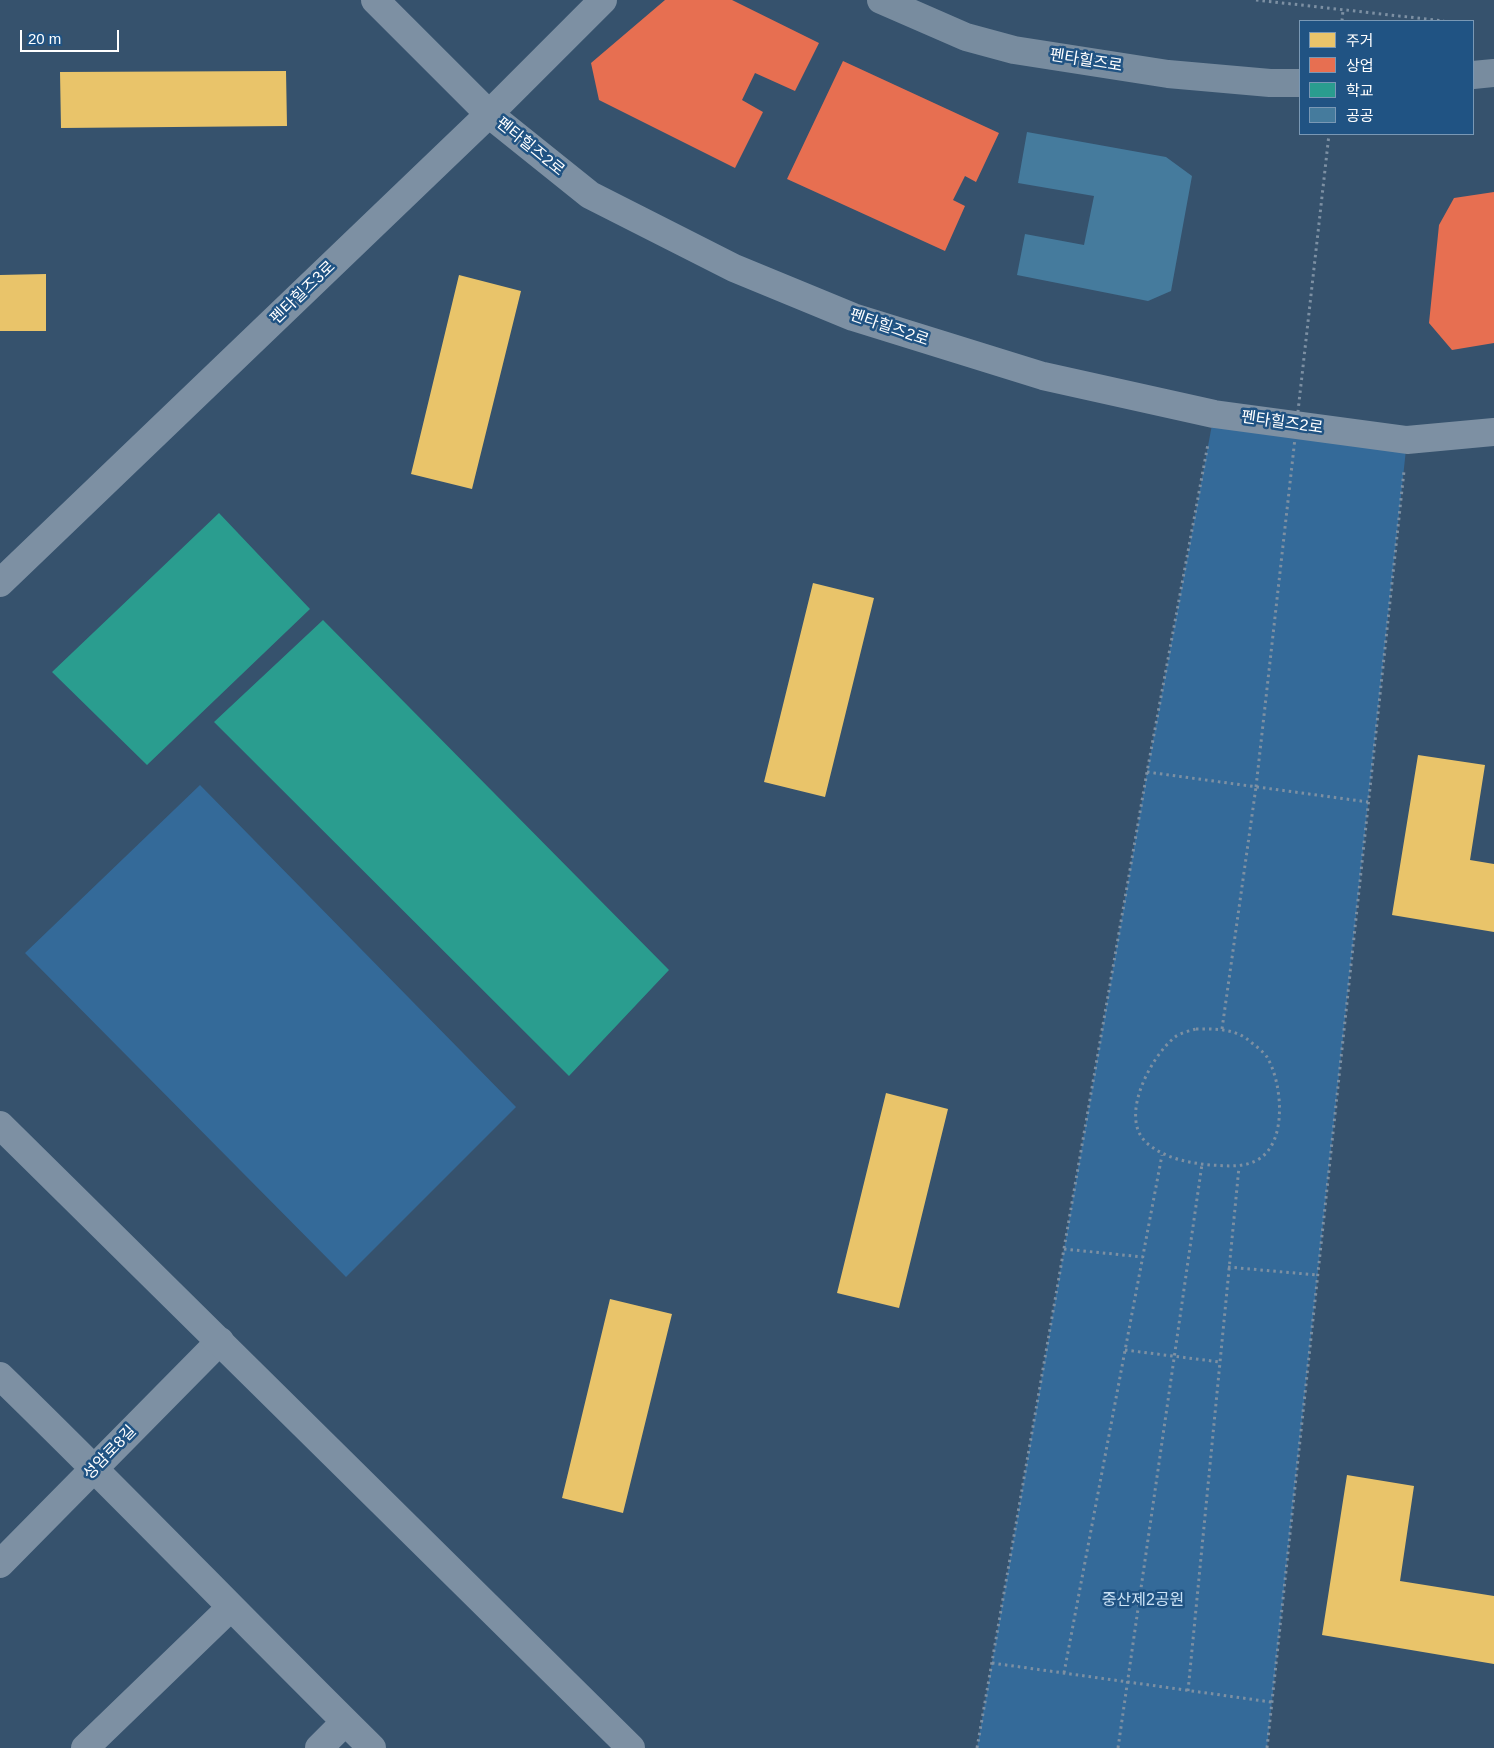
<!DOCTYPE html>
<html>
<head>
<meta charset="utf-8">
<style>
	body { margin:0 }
	#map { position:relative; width:1494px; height:1748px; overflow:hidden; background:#36526d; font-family:Arial,"Noto Sans KR",sans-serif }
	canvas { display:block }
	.legend { position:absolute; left:1299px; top:20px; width:175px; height:115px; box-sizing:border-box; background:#205383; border:1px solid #7998b5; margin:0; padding:6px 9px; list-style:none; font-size:15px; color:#fff }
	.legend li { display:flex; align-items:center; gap:10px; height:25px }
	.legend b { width:25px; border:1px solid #7998b5 }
	.scale { position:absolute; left:20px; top:30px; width:99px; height:22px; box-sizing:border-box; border:2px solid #fff; border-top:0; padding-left:6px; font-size:15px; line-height:18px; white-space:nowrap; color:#fff; -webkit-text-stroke:4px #205383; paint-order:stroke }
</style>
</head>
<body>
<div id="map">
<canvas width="1494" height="1748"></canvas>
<ul class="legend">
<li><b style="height:14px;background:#e9c46a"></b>주거</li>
<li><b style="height:14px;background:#e76f51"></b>상업</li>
<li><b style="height:14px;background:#2a9d8f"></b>학교</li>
<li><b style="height:14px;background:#457b9d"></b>공공</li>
</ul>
<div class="scale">20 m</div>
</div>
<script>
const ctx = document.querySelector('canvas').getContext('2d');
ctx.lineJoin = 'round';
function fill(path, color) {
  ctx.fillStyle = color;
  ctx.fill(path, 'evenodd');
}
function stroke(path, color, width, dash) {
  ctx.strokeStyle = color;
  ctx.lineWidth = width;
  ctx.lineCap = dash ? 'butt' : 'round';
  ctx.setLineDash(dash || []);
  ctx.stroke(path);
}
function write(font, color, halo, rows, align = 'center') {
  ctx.font = font + ' Arial,"Noto Sans KR",sans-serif';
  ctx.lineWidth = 5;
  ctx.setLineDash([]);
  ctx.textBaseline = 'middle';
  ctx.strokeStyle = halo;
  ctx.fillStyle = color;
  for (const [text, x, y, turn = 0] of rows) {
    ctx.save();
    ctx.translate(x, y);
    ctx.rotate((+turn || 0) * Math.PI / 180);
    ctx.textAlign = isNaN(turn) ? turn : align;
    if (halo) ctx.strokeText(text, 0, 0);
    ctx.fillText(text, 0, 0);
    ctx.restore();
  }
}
const green = new Path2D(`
	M1214 414 1407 440 1267 1748H977L1147 772Z
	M200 785 516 1107 346 1277 25 953Z`);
const homes = new Path2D(`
	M286 71 287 126 61 128 60 72Z
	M46 274V331H0V275Z
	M459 275 521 291 472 489 411 474Z
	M813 583 874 598 825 797 764 782Z
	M1418 755 1485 765 1470 860 1494 864V932L1392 915Z
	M886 1093 948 1109 899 1308 837 1293Z
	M610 1299 672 1314 623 1513 562 1498Z
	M1347 1475 1414 1486 1400 1581 1494 1596V1664L1322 1635Z`);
const shops = new Path2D(`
	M665 0H732L819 43 795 91 755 73 742 100 763 112 735 168 599 100 591 63Z
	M843 61 999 133 976 182 965 176 953 200 965 206 945 251 787 179Z
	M1494 192V343L1452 350 1429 323 1439 225 1454 198Z`);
const schools = new Path2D(`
	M219 513 310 609 147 765 52 672Z
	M323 620 669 970 569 1076 214 722Z`);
const public = new Path2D(`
	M1027 132 1166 157 1192 176 1171 291 1148 301 1017 275 1025 234 1084 245 1094 196 1018 183Z`);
const path = new Path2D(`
	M1256 0 1444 21
	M1342 21 1343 10
	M1147 772 1368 802
	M1196 1029C1213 1029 1232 1028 1247 1039 1253 1044 1263 1051 1267 1057 1282 1082 1288 1141 1259 1159 1244 1168 1228 1166 1211 1165 1188 1163 1165 1158 1148 1144 1117 1119 1151 1056 1175 1037 1180 1033 1189 1031 1196 1029Z
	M1222 1029 1256 787
	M1064 1249 1143 1257
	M1228 1267 1317 1275
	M1125 1350 1220 1362
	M992 1663 1271 1702
	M1064 1673 1162 1155
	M1188 1691 1239 1167
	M977 1748 1147 772 1208 444
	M1118 1748 1202 1164
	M1267 1748 1404 471`);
const minor = new Path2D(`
	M0 1376C126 1498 247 1625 372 1748
	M0 1564 220 1341
	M85 1748 230 1608
	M319 1748 345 1722`);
const tertiary = new Path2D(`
	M375 0 489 114 590 195 734 268 853 317 1043 376 1214 414 1407 440 1494 432
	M0 583 489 114 603 0
	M0 1125 631 1748`);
const secondary = new Path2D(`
	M881 0 966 37 1014 50 1168 74 1270 83H1300
	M1473 75 1494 73`);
const pathBridge = new Path2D(`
	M1256 787 1329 134`);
const streetNames = [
	["펜타힐즈로",1086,61,9],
	["펜타힐즈2로",530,147,39],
	["펜타힐즈3로",303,293,-44],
	["펜타힐즈2로",889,328,19],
	["펜타힐즈2로",1282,423,8],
	["성암로8길",110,1453,-46]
];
const parkNames = [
	["중산제2공원",1143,1601]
];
fill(green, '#346a99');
fill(homes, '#e9c46a');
fill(shops, '#e76f51');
fill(schools, '#2a9d8f');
fill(public, '#457b9d');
stroke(path, '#7d90a3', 3, [2.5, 4]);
stroke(minor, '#7d90a3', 28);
stroke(tertiary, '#7d90a3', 28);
stroke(secondary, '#788c9f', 28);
stroke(pathBridge, '#7d90a3', 3, [2.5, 4]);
write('16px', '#fff', '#205383', streetNames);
write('16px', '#cce3f6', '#205383', parkNames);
</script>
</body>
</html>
